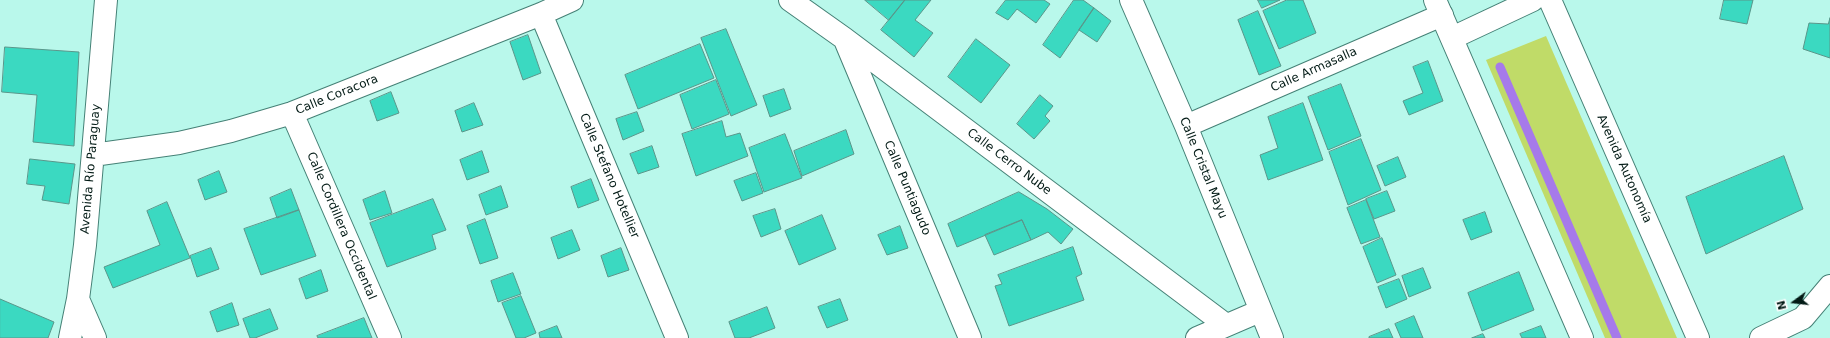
<!DOCTYPE html>
<html>
<head>
<meta charset="utf-8">
<style>
	body { margin:0 }
	#map { position:relative; width:1830px; height:338px; overflow:hidden; background:#b9f8eb; font-family:"DejaVu Sans",sans-serif }
	canvas { display:block }
	.north { position:absolute; left:1774px; top:282px; width:40px; height:40px; -webkit-text-stroke:3px #fff; paint-order:stroke; rotate:255deg; font-size:11px; font-weight:700; line-height:16px; text-align:center; color:#021a15 }
	.north::after { content:''; display:block; margin:auto; width:14px; height:18px; background:#021a15; clip-path:polygon(50% 0,100% 100%,50% 72%,0 100%) }
</style>
</head>
<body>
<div id="map">
<canvas width="1830" height="338"></canvas>
<div class="north">N</div>
</div>
<script>
const ctx = document.querySelector('canvas').getContext('2d');
ctx.lineJoin = 'round';
function fill(path, color) {
  ctx.fillStyle = color;
  ctx.fill(path, 'evenodd');
}
function stroke(path, color, width, dash) {
  ctx.strokeStyle = color;
  ctx.lineWidth = width;
  ctx.lineCap = dash ? 'butt' : 'round';
  ctx.setLineDash(dash || []);
  ctx.stroke(path);
}
function write(font, color, halo, rows, align = 'center') {
  ctx.font = font + ' "DejaVu Sans",sans-serif';
  ctx.lineWidth = 3;
  ctx.setLineDash([]);
  ctx.textBaseline = 'middle';
  ctx.strokeStyle = halo;
  ctx.fillStyle = color;
  for (const [text, x, y, turn = 0] of rows) {
    ctx.save();
    ctx.translate(x, y);
    ctx.rotate((+turn || 0) * Math.PI / 180);
    ctx.textAlign = isNaN(turn) ? turn : align;
    if (halo) ctx.strokeText(text, 0, 0);
    ctx.fillText(text, 0, 0);
    ctx.restore();
  }
}
const green = new Path2D(`
	M1546 36 1677 338H1605L1486 60Z`);
const stream = new Path2D(`
	M1500 67 1617 338`);
const building = new Path2D(`
	M865 0H905L889 20Z
	M905 0H931L915 20 933 33 914 57 881 30Z
	M1006 0H1044L1050 4 1036 23 1017 9 1008 20 996 13Z
	M1074 0H1083L1094 8 1060 58 1043 45Z
	M1258 0H1280L1262 8Z
	M1287 0H1303L1316 33 1279 49 1263 11Z
	M1724 0H1753L1747 24 1720 19Z
	M1094 8 1111 21 1097 42 1079 30Z
	M1258 11 1281 66 1259 75 1238 20Z
	M1830 18V58L1803 49 1809 23 1828 24Z
	M726 29 757 105 731 116 701 38Z
	M528 35 541 73 523 80 510 42Z
	M976 39 1010 65 981 103 948 77Z
	M700 44 714 78 638 109 625 75Z
	M5 47 79 52 74 146 33 142 37 95 2 92Z
	M1428 61 1443 101 1409 115 1403 101 1423 93 1413 67Z
	M716 80 729 114 692 129 680 95Z
	M1341 84 1361 136 1328 150 1308 97Z
	M784 89 791 109 770 117 763 96Z
	M391 92 399 113 377 121 370 101Z
	M1040 95 1053 106 1045 116 1050 121 1034 139 1017 124Z
	M474 103 483 125 462 132 455 111Z
	M1303 103 1323 160 1268 180 1260 155 1278 148 1268 117Z
	M637 112 644 131 623 140 616 119Z
	M722 121 726 137 740 133 748 156 696 176 682 134Z
	M846 130 854 154 802 176 794 151Z
	M785 134 802 178 764 192 749 148Z
	M1361 139 1381 190 1348 205 1329 152Z
	M652 146 659 167 638 174 630 154Z
	M482 151 489 172 467 180 460 160Z
	M1784 156 1803 209 1706 254 1686 197Z
	M1398 157 1406 177 1385 186 1377 166Z
	M30 159 75 164 69 204 42 200 45 186 27 184Z
	M219 171 227 192 205 200 198 180Z
	M756 173 763 193 742 201 734 181Z
	M591 179 599 200 578 208 571 187Z
	M501 186 508 207 486 215 479 195Z
	M291 189 299 210 277 218 270 198Z
	M385 191 392 213 370 220 363 200Z
	M1387 191 1395 211 1374 219 1366 199Z
	M1019 192 1047 209 1073 229 1061 244 1048 232 1031 240 1022 220 957 247 948 224Z
	M433 199 446 230 432 235 436 249 387 267 370 223Z
	M1366 200 1380 237 1361 244 1347 208Z
	M167 202 190 258 113 288 104 267 160 245 147 211Z
	M775 209 781 229 761 237 753 216Z
	M299 210 316 256 261 275 244 229Z
	M1485 212 1492 232 1471 240 1463 220Z
	M822 215 836 249 799 265 785 231Z
	M485 219 498 258 480 264 467 226Z
	M1022 220 1031 240 994 255 985 235Z
	M900 226 908 248 887 255 878 235Z
	M572 230 580 250 558 259 551 238Z
	M1382 238 1396 275 1377 283 1363 247Z
	M1073 247 1082 274 1076 277 1084 300 1009 326 995 286 1002 284 998 275Z
	M211 248 219 269 197 277 190 256Z
	M621 248 629 270 608 277 601 256Z
	M1423 268 1431 288 1409 297 1402 276Z
	M321 270 328 291 306 299 299 279Z
	M1519 272 1534 310 1482 331 1468 293Z
	M513 273 521 294 498 302 491 281Z
	M1399 279 1407 299 1386 308 1378 287Z
	M521 296 536 333 524 338H516L502 303Z
	M0 299 54 322 48 338H0Z
	M840 299 848 320 827 328 818 307Z
	M232 303 239 325 217 332 210 312Z
	M767 307 775 328 749 338H735L729 322Z
	M270 309 278 329 255 338H250L243 319Z
	M1414 316 1423 338H1401L1395 324Z
	M364 318 372 338H318L317 336Z
	M557 326 562 338H540L539 333Z
	M1541 326 1546 338H1522L1520 334Z
	M1389 329 1393 338H1369V337Z
	M1483 334 1485 338H1472Z`);
const minor = new Path2D(`
	M790 0 845 39 1226 325
	M1131 0 1186 126 1272 338
	M541 14 677 338
	M1452 38 1533 0
	M845 40 970 338
	M292 113 390 338
	M1186 126 1442 15
	M93 155 179 143 231 131 292 113 541 14 572 0
	M78 299 95 338
	M70 338 78 299 85 245 106 0
	M1197 338 1260 311
	M1761 338 1803 318 1830 286`);
const tertiary = new Path2D(`
	M1435 0 1582 338
	M1550 0 1698 338`);
const streetNames = [
	["Calle Armasalla",1314,70,-24],
	["Calle Coracora",337,95,-22],
	["Calle Cerro Nube",1009,162,37],
	["Calle Cristal Mayu",1203,168,68],
	["Avenida Río Paraguay",91,169,-85],
	["Avenida Autonomía",1624,169,66],
	["Calle Stefano Hotellier",609,176,67],
	["Calle Puntiagudo",907,188,67],
	["Calle Cordillera Occidental",341,226,67]
];
fill(green, '#c0db68');
stroke(stream, '#a67aea', 9);
fill(building, '#3bd9c1');
stroke(building, '#5a968a', 1);
stroke(minor, '#458176', 24);
stroke(tertiary, '#458176', 24);
stroke(minor, '#fff', 22);
stroke(tertiary, '#fff', 22);
write('12px', '#021a15', '#fff', streetNames);
</script>
</body>
</html>
